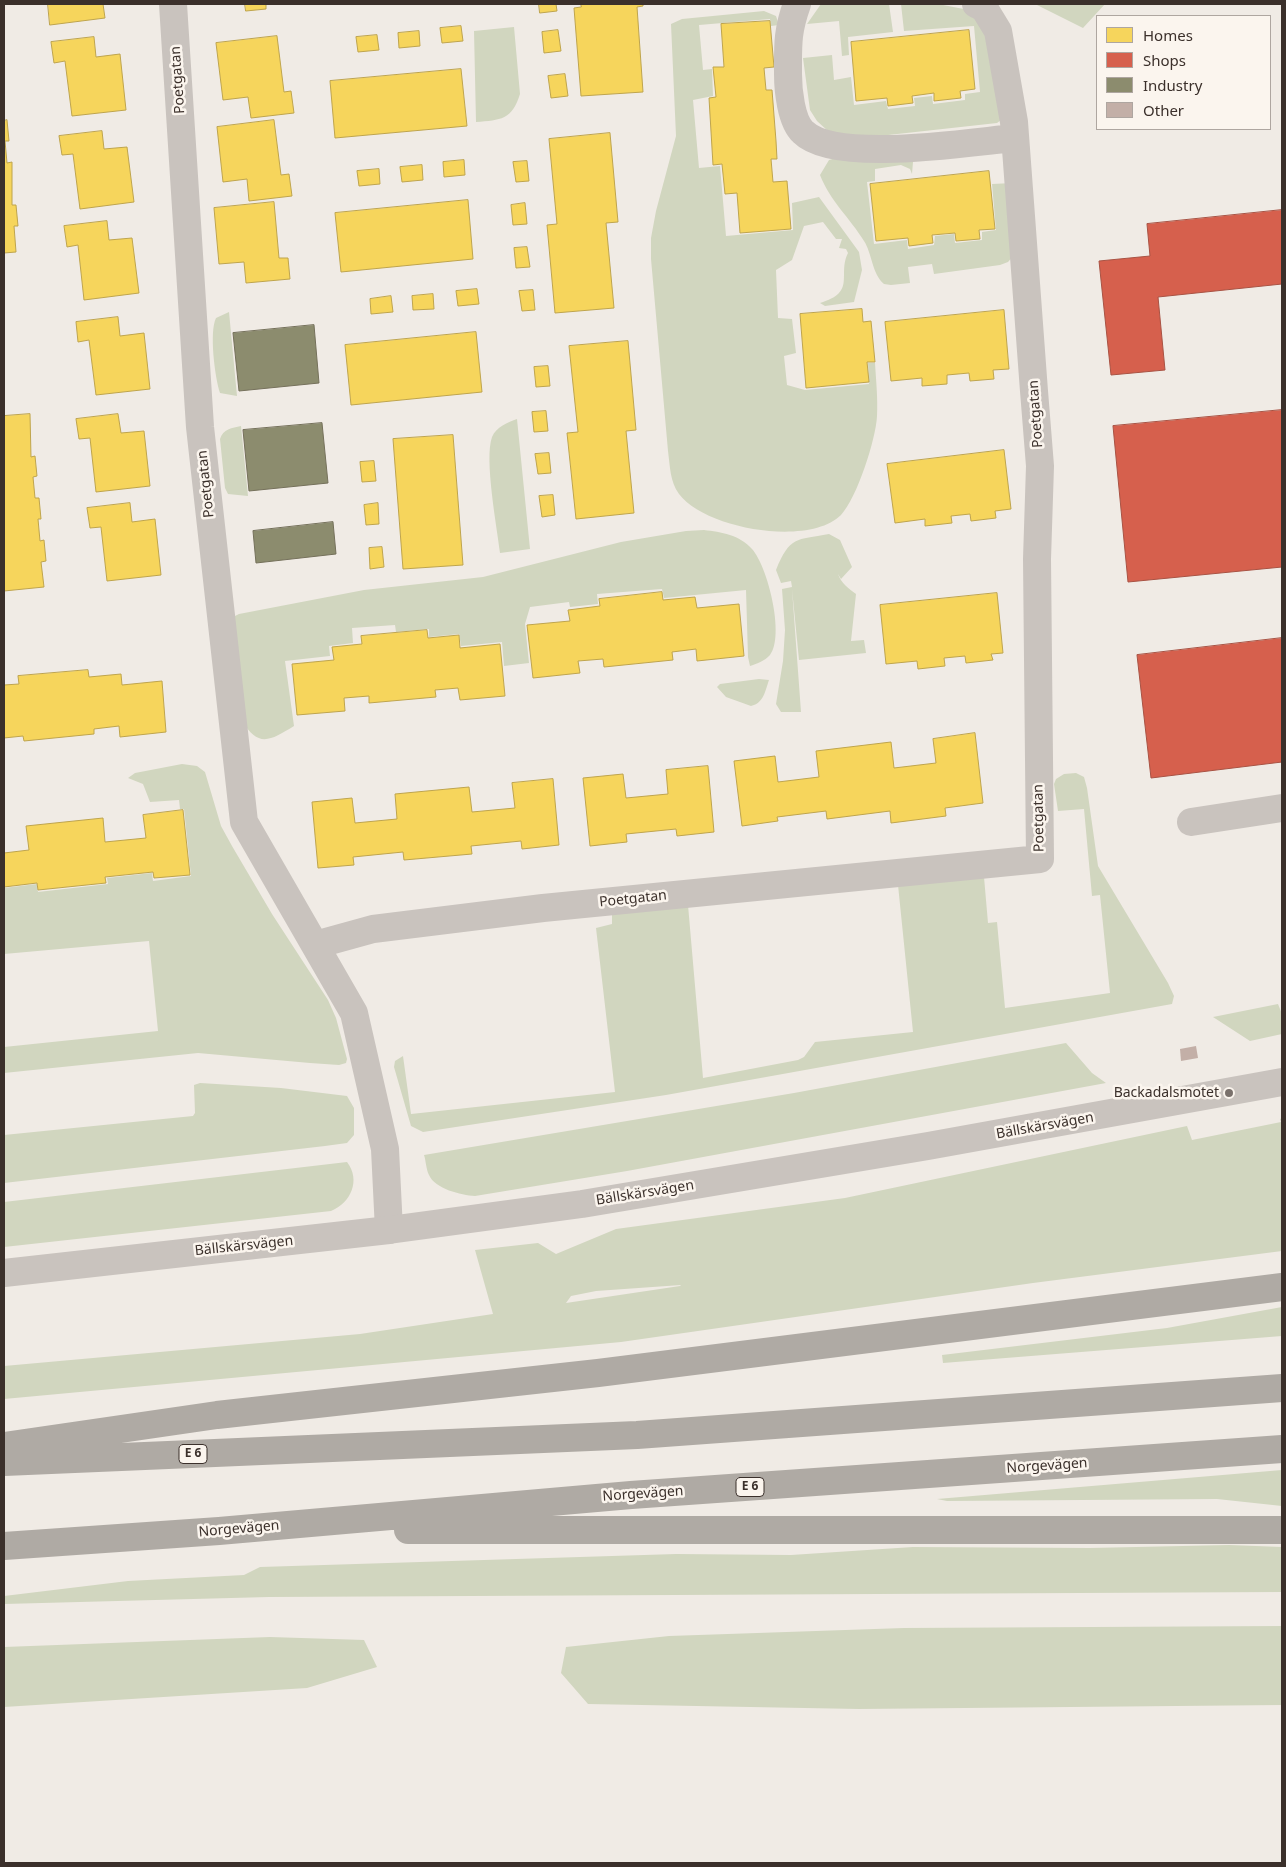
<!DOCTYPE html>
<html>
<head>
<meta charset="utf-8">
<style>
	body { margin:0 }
	#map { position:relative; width:1286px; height:1867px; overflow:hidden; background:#f0ebe5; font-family:"Noto Sans",sans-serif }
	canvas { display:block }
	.frame { position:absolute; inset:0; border:5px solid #3b302b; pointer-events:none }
	.legend { position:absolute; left:1096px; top:15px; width:175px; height:115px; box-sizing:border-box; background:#fbf5ee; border:1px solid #aea6a0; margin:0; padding:6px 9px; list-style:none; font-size:15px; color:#3b302b }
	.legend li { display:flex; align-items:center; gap:10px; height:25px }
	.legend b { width:25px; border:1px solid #aea6a0 }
</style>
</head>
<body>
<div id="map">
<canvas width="1286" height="1867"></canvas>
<div class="frame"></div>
<ul class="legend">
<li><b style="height:14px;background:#f6d55c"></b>Homes</li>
<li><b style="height:14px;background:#d6604d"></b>Shops</li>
<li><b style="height:14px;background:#8c8c6e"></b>Industry</li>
<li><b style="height:14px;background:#c3afa7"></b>Other</li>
</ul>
</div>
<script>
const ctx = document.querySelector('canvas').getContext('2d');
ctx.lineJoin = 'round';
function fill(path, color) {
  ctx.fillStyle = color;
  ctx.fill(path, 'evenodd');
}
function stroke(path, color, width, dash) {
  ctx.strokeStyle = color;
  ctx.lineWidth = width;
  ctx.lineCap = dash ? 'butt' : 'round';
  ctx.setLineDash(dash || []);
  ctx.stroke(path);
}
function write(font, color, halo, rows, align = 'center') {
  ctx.font = font + ' "Noto Sans",sans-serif';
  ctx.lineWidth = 5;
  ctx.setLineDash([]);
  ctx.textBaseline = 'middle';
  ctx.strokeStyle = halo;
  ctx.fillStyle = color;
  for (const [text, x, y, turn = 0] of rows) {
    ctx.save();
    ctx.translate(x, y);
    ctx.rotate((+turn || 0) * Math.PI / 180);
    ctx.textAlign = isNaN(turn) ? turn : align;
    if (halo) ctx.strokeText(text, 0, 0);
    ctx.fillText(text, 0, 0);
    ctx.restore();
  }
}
const green = new Path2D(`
	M821 4H889L893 32 848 37 849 55 842 56 839 21 807 24Z
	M901 4H938L974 11 986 23 1001 120 997 123 861 138 829 132 817 121 810 110 803 58 832 55 834 80 851 77 854 105 886 101 888 109 915 106 914 98 932 96 933 104 965 100V94L980 92 974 26 904 31Z
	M1035 4H1105L1083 28Z
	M764 11 776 16 779 25 771 26 770 19 699 25 703 70 712 69 713 96 693 100 699 168 720 166 726 236 793 230 792 203 819 197 859 252 862 270 854 302 825 306 820 303C857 292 837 275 848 253L846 249 839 248 842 239H836L823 222 804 226 792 260 776 270 778 318 792 319 796 353 784 356 787 385 805 390 869 384 868 363H875C876 380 878 399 877 416 876 439 857 498 841 515 809 547 705 529 679 494 670 482 670 466 668 451L651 259V238L656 211 676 136 671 24 682 19Z
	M514 27 520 94C512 120 501 120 476 122L474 31Z
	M839 157H911L913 162 912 174 910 169 901 165 875 169V181L867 182 874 244 907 240 908 249 934 245 935 236 954 234 955 243 982 240V232L996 230 992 184 1013 183 1014 255 1008 262 1000 265 934 274 932 264 908 267 910 283 891 285 884 284C872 274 872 253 864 241 850 218 830 201 820 175L829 160Z
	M229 312 237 396 220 393C215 378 209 332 216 318Z
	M517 419 530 549 500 553C497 527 484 459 492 437 496 427 508 422 517 419Z
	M241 426 248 496 228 494 225 488 220 439C223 429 232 428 241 426Z
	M704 530C721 532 740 535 752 549 768 567 785 636 770 655 765 661 756 664 750 666L748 657 746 590 664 598 662 589 597 594 598 604 570 607 569 602 530 607 525 624 529 663 504 666 502 642 461 646 459 634 429 637V629L396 632 395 625 352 628 353 643 329 646 330 656 285 661 294 726C271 740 258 749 242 720L233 617 239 614 364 590 483 577 621 542 686 531Z
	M829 534 840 540 852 567 841 579 838 574C841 583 849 589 856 594L851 641 864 640 866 653 799 660 792 589 801 712H781L776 704 783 661 785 630 782 589 792 587 791 581 781 583 776 570C790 536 796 540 829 534Z
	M759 679 769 680C765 691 764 703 751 706L726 697 717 687 720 684Z
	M182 764 197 766 205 772 221 826 232 846 272 914 328 1000 336 1018 347 1059 346 1063 339 1065 310 1063 198 1053 4 1073V1047L158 1031 149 941 4 954V888L37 884 38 892 108 884 107 878 152 873 153 881 191 876 184 809H180L179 800 150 802 143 784 128 778 135 773Z
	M1076 773 1084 777 1087 788 1098 866 1168 983 1174 996 1172 1004 666 1095 423 1132 411 1126 394 1067 395 1061 403 1056 411 1114 615 1092 596 928 612 924V914L688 905 703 1078 798 1060 804 1057 815 1042 913 1032 898 885 984 877 988 923 997 922 1005 1008 1110 993 1100 895 1092 896 1084 809 1058 811 1054 784 1056 779 1064 774Z
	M1278 1004 1282 1014V1034L1250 1041 1213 1017Z
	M1066 1043 1092 1073 1106 1083 627 1171 475 1196C461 1195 435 1189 429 1175 426 1169 426 1161 424 1155L794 1093Z
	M200 1083 281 1088 347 1096 354 1108V1135L347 1143 325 1146 4 1183V1135L193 1116 195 1113 194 1085Z
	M1282 1118V1251L1033 1283 621 1342 4 1399V1366L360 1334 493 1314 475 1250 538 1243 556 1254 616 1229 845 1198 1187 1126 1192 1140 1281 1122 1280 1119ZM681 1285 680 1286 566 1303 571 1296 596 1291Z
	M347 1162C361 1180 351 1203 331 1211L4 1247V1202Z
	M1282 1307V1336L943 1363 942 1355 1167 1328Z
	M1282 1470V1506L1217 1499 947 1501 937 1499Z
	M1229 1545 1282 1547V1592L269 1597 4 1604V1596L128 1581 244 1575 260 1567 676 1554 791 1555 913 1547 1090 1548Z
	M1282 1626V1705L859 1709 588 1704 561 1673 566 1647 669 1636 904 1628Z
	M270 1637 364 1640 377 1667 307 1688 4 1707V1647Z`);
const homes = new Path2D(`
	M48 4H103L105 18 50 25Z
	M245 4H266V9L246 11Z
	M539 4H556L557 11 540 13Z
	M581 4H643V6L637 7 643 92 581 96 574 8 581 7Z
	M770 21 774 67 764 68 766 90H772L776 141 777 159H771L773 182 787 181 791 229 740 233 737 193 725 194 722 164 713 165 709 98 716 97 713 67H724L721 24Z
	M461 26 463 41 442 43 440 28Z
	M558 30 561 51 544 53 542 32Z
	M969 30 975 89 960 91 961 98 934 101V93L912 96 913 103 888 106 887 98 856 101 851 42Z
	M419 31 420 46 399 48 398 33Z
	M377 35 379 50 358 52 356 37Z
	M277 36 284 92 291 91 294 113 251 118 248 97 223 100 216 43Z
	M94 37 96 57 120 54 126 110 72 116 65 61 54 63 51 42Z
	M461 69 467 126 335 138 330 81Z
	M565 74 568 96 551 98 548 76Z
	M7 120 9 141H5L7 163 12 162V205H16L18 226H14L16 252 4 253V121Z
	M274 120 281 175 289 174 292 196 249 201 247 179 223 182 217 127Z
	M102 131 104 149 127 147 134 202 80 209 73 154 62 155 59 136Z
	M610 133 618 222 606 223 614 308 555 313 547 225 557 224 549 139Z
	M464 160 465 175 444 177 443 162Z
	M527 161 529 181 516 182 513 162Z
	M422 165 423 180 402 182 400 167Z
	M379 169 380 184 359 186 357 171Z
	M989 171 995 229 979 230 980 239 956 241 955 233 932 235 933 243 909 246 908 238 876 241 870 184Z
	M468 200 473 259 341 272 335 213Z
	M274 202 279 258H288L290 279 246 283 244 262 219 264 214 208Z
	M525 203 527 224 513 225 511 205Z
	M107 221 109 240 132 238 139 293 84 300 78 245 67 247 64 226Z
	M527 247 530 267 516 268 514 248Z
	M477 289 479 304 458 306 456 291Z
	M533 290 535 310 522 311 519 291Z
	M433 294 434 309 413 310 412 296Z
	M391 296 393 312 371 314 370 299Z
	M862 309 863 322 871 321 875 362H867L869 382 806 388 800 314Z
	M1004 310 1009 369 993 370 994 379 970 381 969 373 947 375V384L922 386V378L891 381 885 322Z
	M118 317 120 336 144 333 150 389 96 395 89 340 78 342 76 322Z
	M476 332 482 392 351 405 345 345Z
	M628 341 636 430 626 431 634 513 576 519 567 433 578 432 569 346Z
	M548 366 550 386 536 387 534 367Z
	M546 411 548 431 534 432 532 412Z
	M30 414 31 457 35 456 37 476 33 477 35 498H39L41 519H38L40 541 44 540 46 561 41 562 44 587 4 591V416Z
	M118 414 121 433 144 431 150 486 96 492 90 438 79 439 76 419Z
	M453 435 463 565 403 569 393 439Z
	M1004 450 1011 509 995 511 996 518 971 521 970 514 951 516 952 523 925 526V519L895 523 887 464Z
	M549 453 551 473 538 474 535 454Z
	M374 461 376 481 362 482 360 462Z
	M553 495 555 515 542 517 539 496Z
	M130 503 132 522 155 519 161 575 107 581 101 527 90 528 87 508Z
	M378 503 379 524 366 525 364 505Z
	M382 547 384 567 370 569 369 548Z
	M662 592 663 600 695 597 697 608 739 604 744 656 697 661 696 649 672 652 673 660 604 667 603 659 578 661 580 673 533 678 527 625 570 621 568 610 600 606 599 599Z
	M997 593 1003 653 991 654 993 660 966 663 965 656 944 658 945 666 918 669 917 661 886 664 880 605Z
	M427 630 428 638 459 635 460 648 500 644 505 696 460 700 458 688 435 690 436 697 369 703V696L344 698 345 711 297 715 292 664 334 660 332 647 362 644 361 636Z
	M88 670 89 677 121 674 122 685 162 681 166 732 120 737 119 726 94 729V734L24 741 23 736 4 738V685L19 684 18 676Z
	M975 733 983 803 945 808 946 816 891 823 890 811 827 819 826 811 777 817 778 821 742 826 734 761 775 756 778 782 819 777 816 751 891 742 894 768 936 763 933 739Z
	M708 766 714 832 677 836 676 829 626 834 627 842 590 846 583 778 623 774 626 798 668 794 666 770Z
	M553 779 559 845 522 849 521 841 471 846 472 854 404 860 403 852 353 857 354 865 318 868 312 802 352 798 355 823 397 819 395 794 469 787 472 812 515 808 512 783Z
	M183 810 190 875 154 878 153 872 105 877 106 883 38 890 37 883 4 887V853L29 850 26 826 103 818 105 842 146 838 143 815Z`);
const shops = new Path2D(`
	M1282 210V284L1158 297 1165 370 1111 375 1099 261 1150 256 1147 224Z
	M1282 410V567L1128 582 1113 426Z
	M1282 638V762L1151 778 1137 655Z`);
const industry = new Path2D(`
	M314 325 319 383 239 391 233 333Z
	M322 423 328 483 249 491 243 430Z
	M333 522 336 554 256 563 253 531Z`);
const building = new Path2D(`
	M1196 1046 1198 1058 1181 1061 1180 1049Z`);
const minor = new Path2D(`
	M173 4 200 427 244 822 354 1013 385 1149 389 1230
	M797 4C787 32 788 45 788 74 788 90 791 121 803 132 835 164 970 142 1015 138
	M1191 822 1282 808
	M315 945 373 929 543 908 1040 859 1037 559 1040 466 1034 391 1014 122 998 31 984 8 976 4`);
const tertiary = new Path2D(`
	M4 1273 389 1230 582 1204 928 1146 1282 1082`);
const motorway = new Path2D(`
	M4 1446 217 1415 598 1373 1282 1287
	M4 1462 637 1435 1282 1388
	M408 1530H1282
	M4 1546 219 1531 631 1495 1282 1449`);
const markers = [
	[1229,1093,5,"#7a716c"]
];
const shields = [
	[193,1454,28],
	[750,1487,28]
];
const shieldNames = [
	["E 6",193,1454],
	["E 6",750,1487]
];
const streetNames = [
	["Poetgatan",178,80,-94],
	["Poetgatan",1036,414,-94],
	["Poetgatan",206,484,-96],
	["Poetgatan",1039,818,-91],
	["Poetgatan",633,899,-6],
	["Bällskärsvägen",1045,1126,-10],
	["Bällskärsvägen",645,1193,-9],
	["Bällskärsvägen",244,1246,-6],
	["Norgevägen",1047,1466,-4],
	["Norgevägen",643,1494,-4],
	["Norgevägen",239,1529,-5]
];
const poiNames = [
	["Backadalsmotet",1219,1093]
];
fill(green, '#d1d6bf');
fill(homes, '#f6d55c');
stroke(homes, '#bea44d', 1);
fill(shops, '#d6604d');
stroke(shops, '#a85243', 1);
fill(industry, '#8c8c6e');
stroke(industry, '#74705a', 1);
fill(building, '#c3afa7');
stroke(minor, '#c9c3be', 28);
stroke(tertiary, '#c9c3be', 28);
stroke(motorway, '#afaaa4', 28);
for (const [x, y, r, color] of markers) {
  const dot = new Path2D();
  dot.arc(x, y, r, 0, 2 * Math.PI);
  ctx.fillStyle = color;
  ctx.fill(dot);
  stroke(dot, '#fbf5ee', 2);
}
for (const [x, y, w] of shields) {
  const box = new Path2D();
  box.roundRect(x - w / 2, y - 9.5, w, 19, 4);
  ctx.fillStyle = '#fbf5ee';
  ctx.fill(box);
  stroke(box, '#3b302b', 1);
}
write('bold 12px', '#3b302b', null, shieldNames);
write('14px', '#3b302b', '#fbf5ee', streetNames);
write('14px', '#3b302b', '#fbf5ee', poiNames, 'right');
</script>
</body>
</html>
